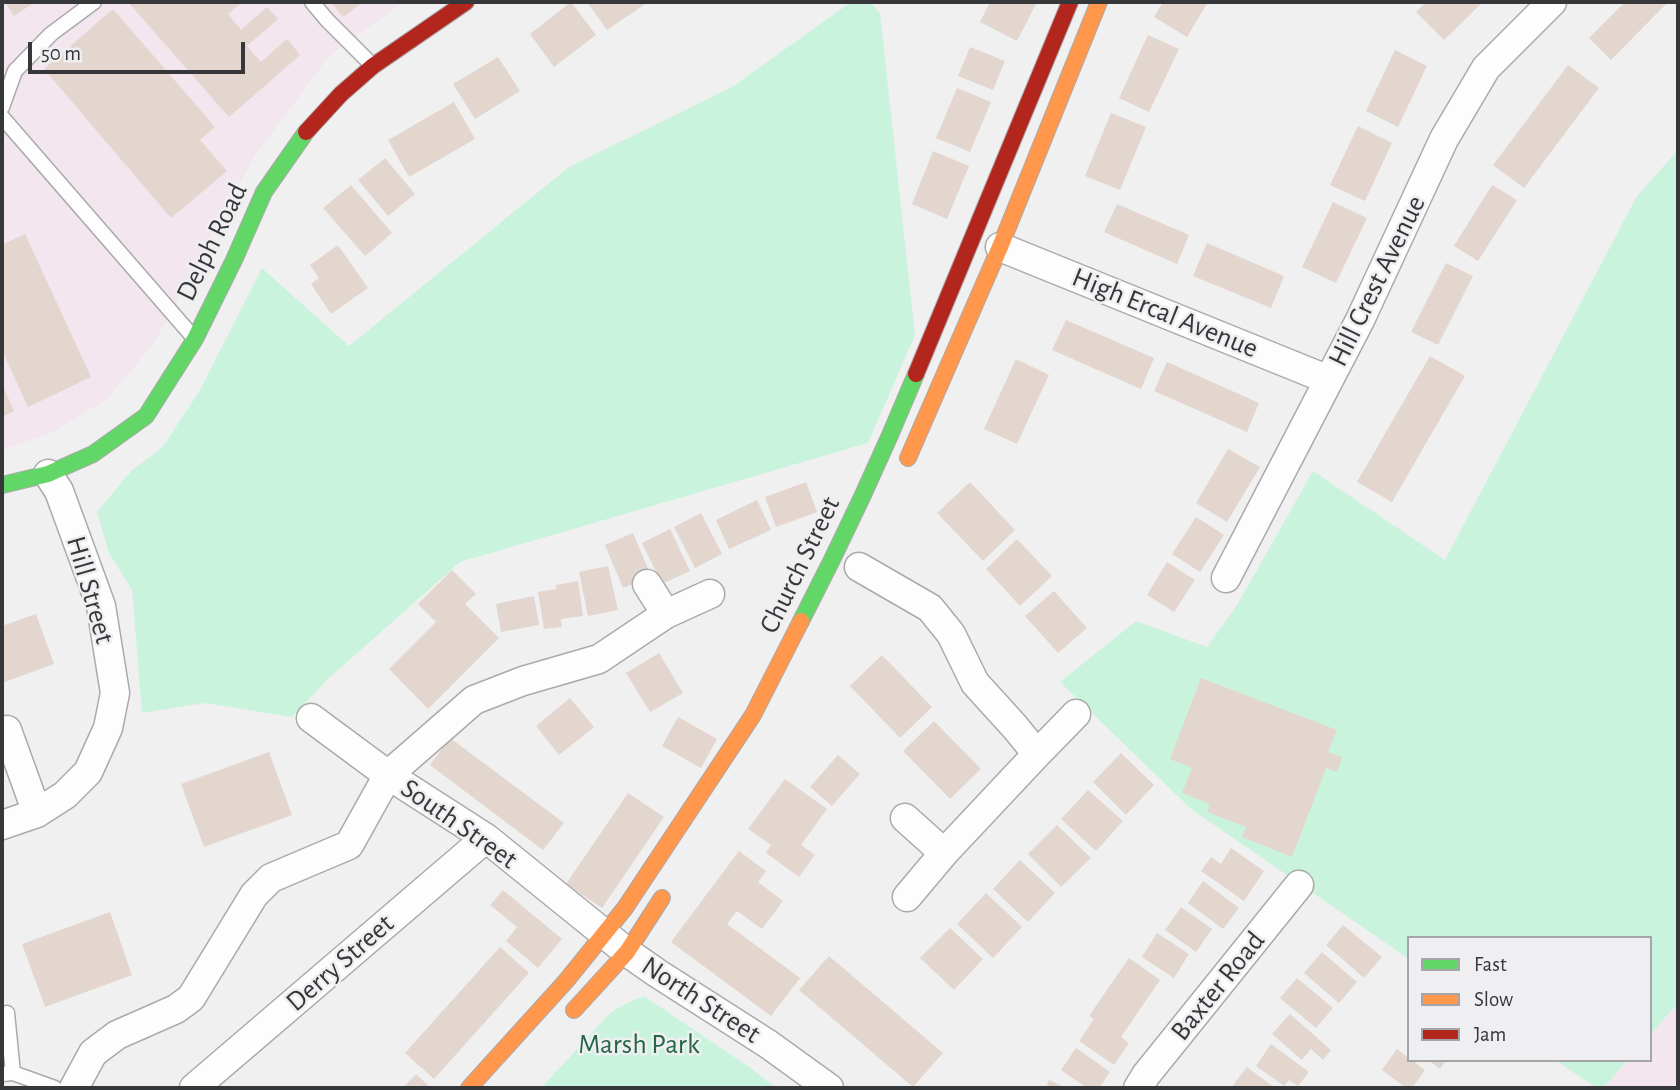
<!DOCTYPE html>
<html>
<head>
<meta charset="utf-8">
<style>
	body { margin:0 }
	#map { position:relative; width:1680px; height:1090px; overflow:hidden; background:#f0f0f1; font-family:"Alegreya Sans",sans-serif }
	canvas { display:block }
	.frame { position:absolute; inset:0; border:4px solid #363738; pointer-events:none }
	.legend { position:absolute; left:1407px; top:936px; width:245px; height:126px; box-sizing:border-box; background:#efeff2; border:2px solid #a5a5a8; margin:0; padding:9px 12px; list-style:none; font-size:21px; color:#363738 }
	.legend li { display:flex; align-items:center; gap:14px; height:35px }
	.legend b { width:35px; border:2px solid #a5a5a8 }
	.scale { position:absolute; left:28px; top:42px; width:217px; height:32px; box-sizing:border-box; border:4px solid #363738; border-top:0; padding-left:9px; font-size:21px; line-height:24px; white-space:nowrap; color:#363738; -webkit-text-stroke:5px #efeff2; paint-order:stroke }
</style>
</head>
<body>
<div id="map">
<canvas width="1680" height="1090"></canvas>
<div class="frame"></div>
<ul class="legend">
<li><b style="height:9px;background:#63d668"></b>Fast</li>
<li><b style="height:9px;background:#ff974d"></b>Slow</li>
<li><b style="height:9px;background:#b3261e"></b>Jam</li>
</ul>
<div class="scale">50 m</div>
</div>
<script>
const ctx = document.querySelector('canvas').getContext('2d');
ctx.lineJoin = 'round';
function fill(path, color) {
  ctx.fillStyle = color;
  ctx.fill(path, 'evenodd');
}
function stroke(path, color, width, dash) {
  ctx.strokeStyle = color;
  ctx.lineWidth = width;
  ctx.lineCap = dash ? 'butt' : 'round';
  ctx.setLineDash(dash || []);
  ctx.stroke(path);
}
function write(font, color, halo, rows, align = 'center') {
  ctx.font = font + ' "Alegreya Sans",sans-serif';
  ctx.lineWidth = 5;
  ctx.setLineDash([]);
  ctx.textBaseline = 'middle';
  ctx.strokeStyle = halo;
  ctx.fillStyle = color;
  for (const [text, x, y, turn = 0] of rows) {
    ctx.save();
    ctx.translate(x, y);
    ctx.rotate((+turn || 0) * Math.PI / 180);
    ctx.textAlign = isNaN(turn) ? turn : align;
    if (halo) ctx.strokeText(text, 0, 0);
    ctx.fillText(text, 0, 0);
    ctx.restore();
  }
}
const industrial = new Path2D(`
	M2 2H404L330 55 254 157 153 345 107 399 51 433 2 450Z
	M1678 1004V1088H1603L1628 1060H1650V1035Z`);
const green = new Path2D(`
	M851 2H870L880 13 915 335 868 443 460 562 329 678 292 717 205 703 142 713 132 590 109 553 97 512 132 470 162 448 199 392 262 268 349 346 569 167 732 87Z
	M1678 150V1003L1650 1035V938H1409V959L1191 809 1060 682 1136 621 1207 647 1237 605 1313 471 1445 560 1637 196Z
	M644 996 749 1067 776 1088H548L544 1085 610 1013 627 1003Z
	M1555 1060H1628L1603 1088H1597Z`);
const building = new Path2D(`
	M5 2H35L14 16Z
	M128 2H242L228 14 241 30 267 7 278 19 247 46 261 62 287 39 300 55 229 117Z
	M331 2H363L343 17Z
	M571 2 596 35 554 67 530 34Z
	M587 2H648L607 30Z
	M990 2H1037L1017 41 980 22Z
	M1163 2H1208L1187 37 1154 17Z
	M1426 2H1483L1444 40 1416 12Z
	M1625 2H1668L1611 60 1589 38Z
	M113 9 215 127 200 140 227 171 171 218 44 69Z
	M1148 35 1179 49 1149 112 1119 98Z
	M970 47 1005 61 993 90 958 76Z
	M1395 50 1427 66 1398 127 1366 111Z
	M498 57 520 91 475 119 453 84Z
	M1568 65 1599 88 1524 188 1493 165Z
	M957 88 991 102 970 152 936 138Z
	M454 102 475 139 409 177 388 140Z
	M1111 113 1146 127 1120 190 1085 176Z
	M1358 126 1392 143 1365 201 1330 185Z
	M933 151 969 166 947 219 912 204Z
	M385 158 415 194 388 216 358 180Z
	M351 185 392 233 365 256 323 208Z
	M1492 185 1517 200 1478 261 1454 246Z
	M1333 202 1367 218 1336 283 1302 267Z
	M1117 204 1189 235 1177 264 1104 232Z
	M25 234 91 377 28 407 2 350V245Z
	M1207 243 1284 276 1271 308 1193 276Z
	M338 245 368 288 331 314 311 284 319 278 310 265Z
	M1446 263 1473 276 1438 345 1411 332Z
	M1066 320 1154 358 1141 389 1052 350Z
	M1430 356 1465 376 1392 502 1357 482Z
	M1016 359 1049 375 1017 444 984 429Z
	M1167 362 1259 403 1247 432 1154 391Z
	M2 384 14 411 2 417Z
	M1228 449 1260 467 1227 522 1196 503Z
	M806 482 817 512 776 527 765 497Z
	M970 482 1015 530 983 561 937 513Z
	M757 500 771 530 729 549 716 520Z
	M701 513 722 554 695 568 674 527Z
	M1196 517 1224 535 1200 572 1172 554Z
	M670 529 690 571 662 584 642 543Z
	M633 533 651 576 623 588 605 545Z
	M1017 539 1052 576 1020 606 986 569Z
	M1167 562 1195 580 1174 612 1147 595Z
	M608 566 618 610 588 616 579 572Z
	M452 570 476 594 465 604 499 638 428 709 389 669 436 622 418 604Z
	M578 581 583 616 561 619 562 627 544 629 538 592 556 589V585Z
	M1054 591 1087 628 1058 653 1025 616Z
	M534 596 539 625 501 632 496 604Z
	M36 614 54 664 2 683V626Z
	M659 653 683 693 650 712 626 673Z
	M882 655 932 707 900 738 850 686Z
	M1201 678 1337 730 1328 752 1342 757 1337 772 1326 768 1292 857 1242 837 1246 827 1207 812 1210 804 1182 793 1192 768 1170 759Z
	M570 698 594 727 559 755 536 726Z
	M678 717 717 739 701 768 662 746Z
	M934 721 981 769 950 799 903 751Z
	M450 738 564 823 543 850 430 765Z
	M269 752 292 815 204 847 181 784Z
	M1121 753 1154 785 1126 815 1093 782Z
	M838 755 860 774 832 806 810 787Z
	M785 779 827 809 801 845 815 855 799 877 766 853 771 845 748 829Z
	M1088 790 1123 821 1096 851 1061 819Z
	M628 793 664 817 602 908 566 884Z
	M1057 825 1091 858 1061 887 1028 854Z
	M1231 848 1264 871 1244 901 1201 871 1211 857 1221 864Z
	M739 851 766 871 758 882 783 901 762 929 737 911 727 924 800 978 771 1016 671 942Z
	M1020 860 1055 893 1028 922 993 889Z
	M1203 881 1239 908 1223 929 1188 903Z
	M503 890 562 939 538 968 506 941 517 927 490 905Z
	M986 893 1022 927 993 958 957 924Z
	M1181 907 1212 929 1196 952 1165 930Z
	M110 912 132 975 45 1007 22 944Z
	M1343 925 1382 957 1364 978 1326 945Z
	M950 928 983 959 954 990 920 958Z
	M1157 933 1189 954 1174 978 1142 957Z
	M500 947 529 973 434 1079 405 1053Z
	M1322 952 1357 982 1339 1003 1304 973Z
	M829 956 943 1053 913 1087 799 990Z
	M1129 958 1160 980 1121 1037 1129 1043 1114 1065 1079 1041 1094 1019 1089 1016Z
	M1297 978 1333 1008 1316 1028 1280 998Z
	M1290 1014 1331 1050 1323 1060 1311 1049 1302 1060 1272 1034Z
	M1271 1044 1309 1072 1298 1086 1289 1080 1284 1086 1256 1066Z
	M1076 1048 1110 1072 1099 1088H1087L1061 1070Z
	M1397 1049 1409 1058V1060H1412L1425 1070 1412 1088H1406L1382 1070Z
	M1428 1060H1446L1440 1069Z
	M1247 1067 1275 1088H1231Z
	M416 1074 431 1088H403Z
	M1049 1080 1067 1088H1046Z`);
const lane = new Path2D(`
	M312 2 327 20 371 64
	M2 107 15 71 51 34 94 2
	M2 117 194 338
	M7 1013 13 1073
	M2 1074 13 1073 55 1088`);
const street = new Path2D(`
	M1000 247 1329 380
	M859 567 930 608 951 634 975 683 1015 727 1037 754 944 853 907 897
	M1226 578 1360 320 1444 139 1486 68 1552 2
	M647 584 666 614
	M311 718 388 775 486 838 627 952 657 973 768 1044 829 1088
	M7 730 37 813
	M1037 754 1076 714
	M905 818 944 853
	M2 825 37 813 65 795 88 772 108 728 115 693 101 606 59 491 48 474
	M74 1088 93 1053 117 1035 176 1009 191 998 254 895 271 878 349 845 388 775 474 700 523 681 599 659 666 614 710 594
	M194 1088 486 838
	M1138 1088 1146 1075 1299 885`);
const fast = new Path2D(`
	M2 485 48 474 93 454 146 416 195 339 234 260 264 192 306 132
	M801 621C843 540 881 459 916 374`);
const slow = new Path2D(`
	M908 458 1000 247 1099 2
	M574 1010 627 952 662 898
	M469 1088 566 981 625 908 753 715 801 621`);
const jam = new Path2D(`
	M306 132 341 94 373 66 466 2
	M916 374 1070 2`);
const streetNames = [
	["Delph Road",212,242,-64],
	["Hill Crest Avenue",1377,281,-64],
	["High Ercal Avenue",1165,313,22],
	["Church Street",800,565,-64],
	["Hill Street",90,590,74],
	["South Street",459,824,35],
	["Derry Street",340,963,-41],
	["Baxter Road",1218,986,-51],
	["North Street",701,1000,33]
];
const parkNames = [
	["Marsh Park",639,1045]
];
fill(industrial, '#f3e6ee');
fill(green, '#caf3dd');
fill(building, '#e2d6cf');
stroke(lane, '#aaaaab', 17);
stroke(street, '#aaaaab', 31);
stroke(fast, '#aaaaab', 18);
stroke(slow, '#aaaaab', 18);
stroke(jam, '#aaaaab', 18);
stroke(lane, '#fdfdfd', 14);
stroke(street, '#fdfdfd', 28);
stroke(fast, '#63d668', 16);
stroke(slow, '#ff974d', 16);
stroke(jam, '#b3261e', 16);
write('28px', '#363738', '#efeff2', streetNames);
write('28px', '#256647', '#efeff2', parkNames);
</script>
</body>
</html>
